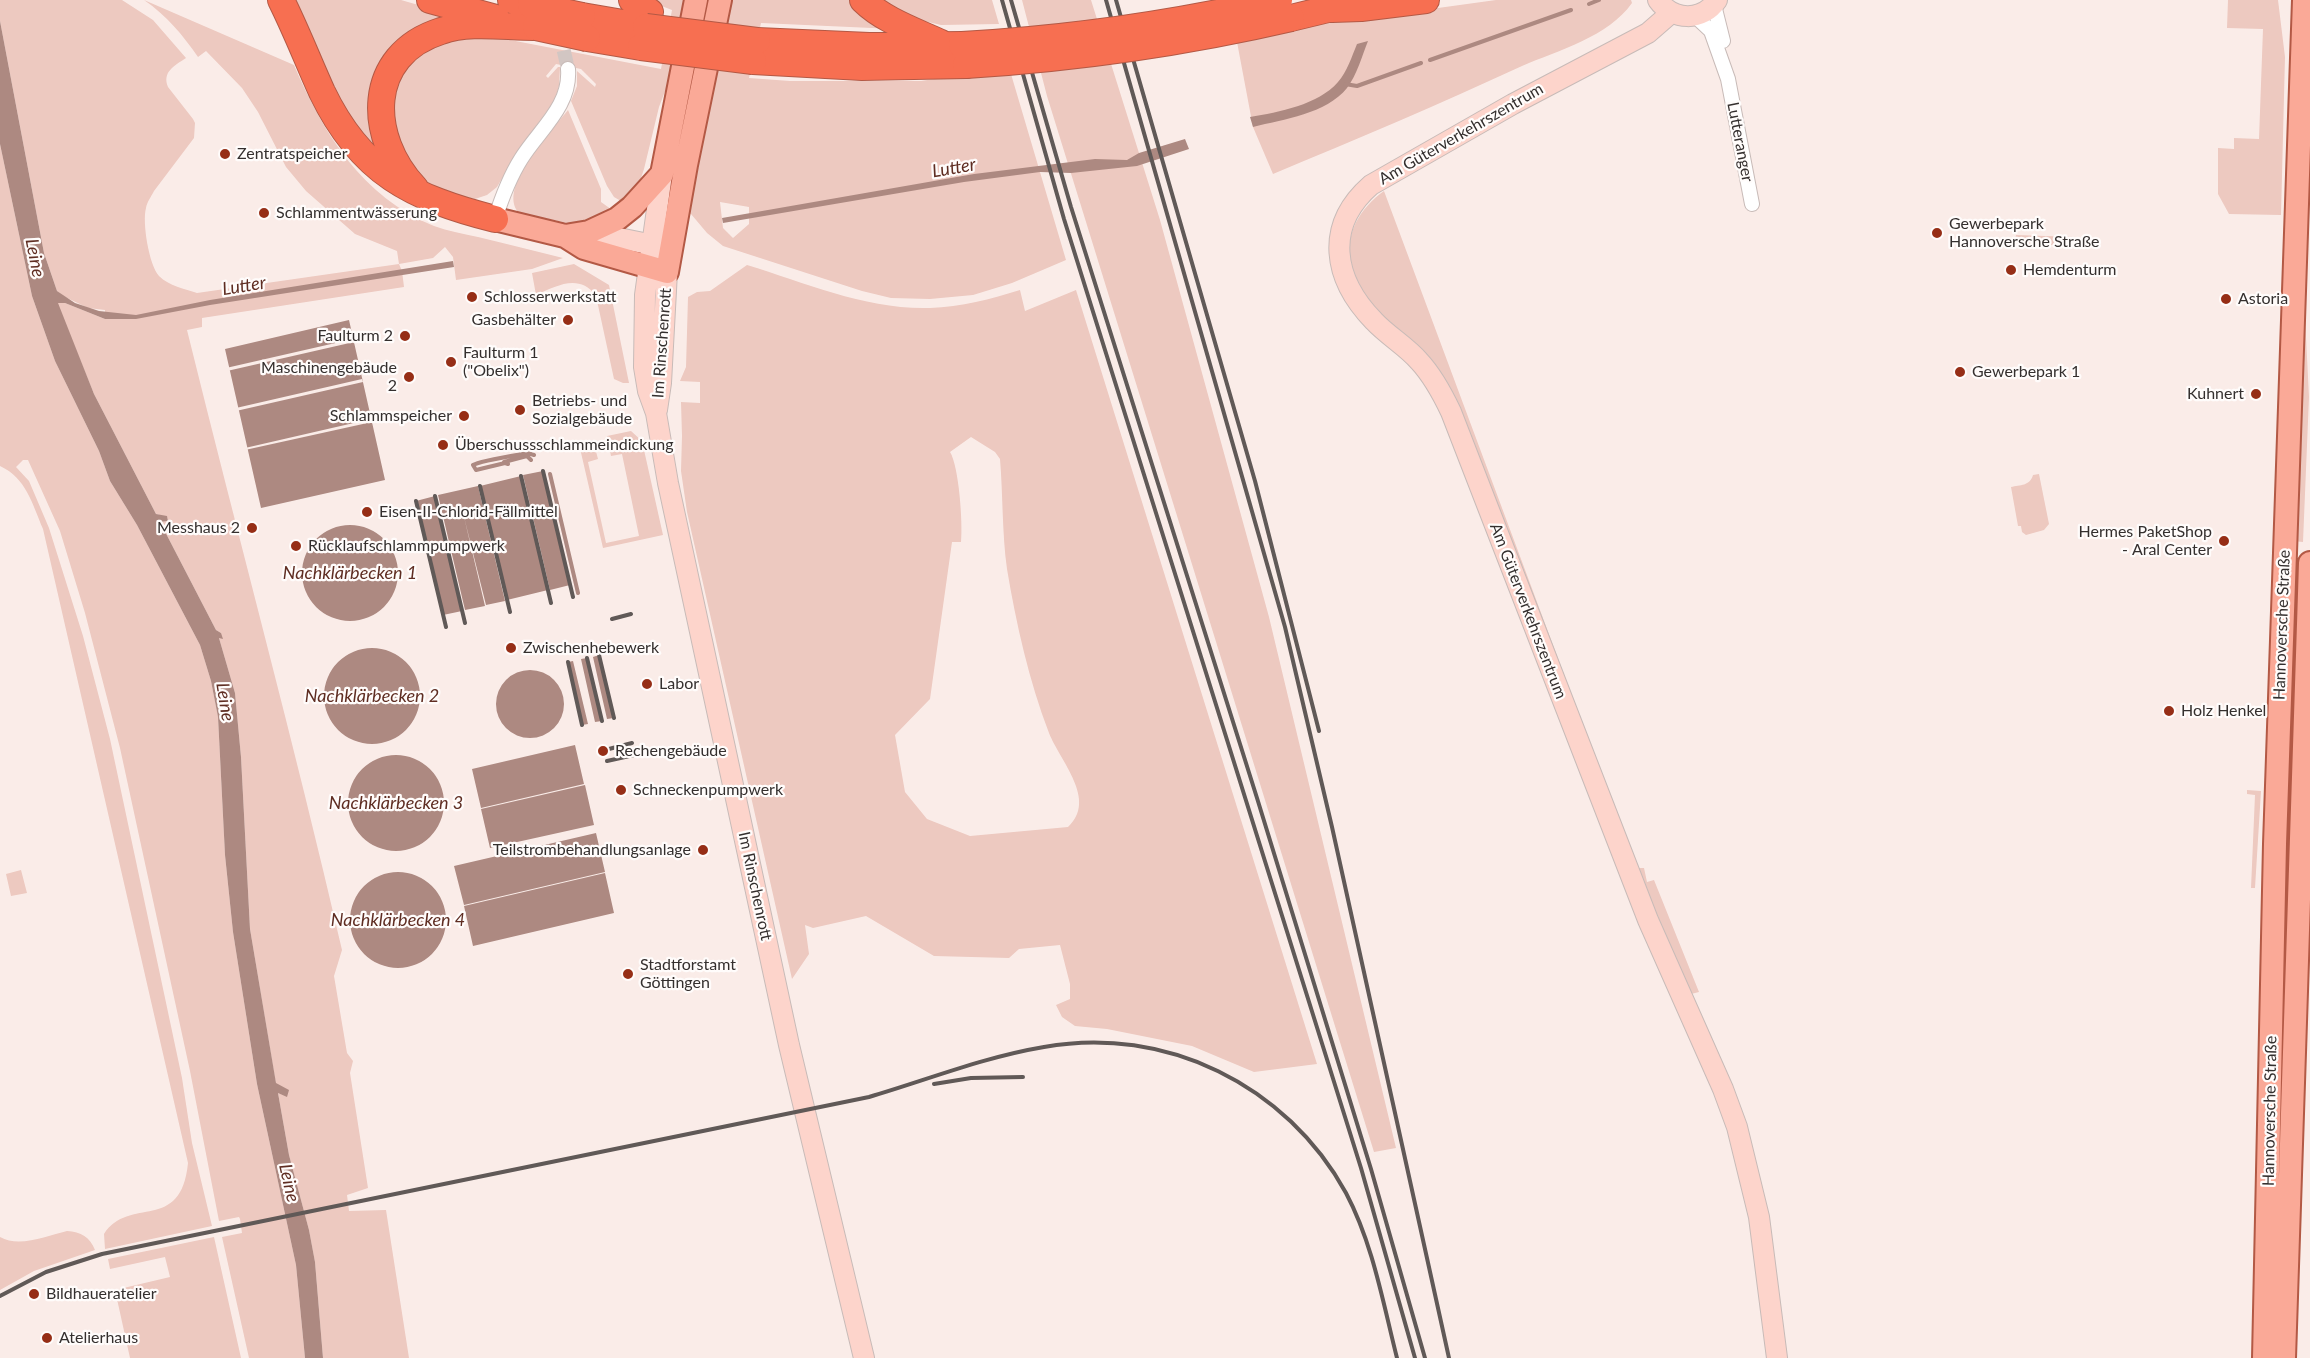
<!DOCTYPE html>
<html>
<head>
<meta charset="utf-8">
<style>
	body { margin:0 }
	canvas { display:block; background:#faece8 }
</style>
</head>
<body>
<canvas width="2310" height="1358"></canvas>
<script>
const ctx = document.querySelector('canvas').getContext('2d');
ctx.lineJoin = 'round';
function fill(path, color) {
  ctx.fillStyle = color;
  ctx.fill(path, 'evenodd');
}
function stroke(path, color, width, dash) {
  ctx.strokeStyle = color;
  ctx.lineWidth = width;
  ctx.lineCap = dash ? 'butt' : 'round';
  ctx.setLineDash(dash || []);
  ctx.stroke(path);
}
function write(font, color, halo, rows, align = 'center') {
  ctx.font = font + ' Lato,sans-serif';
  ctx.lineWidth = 4.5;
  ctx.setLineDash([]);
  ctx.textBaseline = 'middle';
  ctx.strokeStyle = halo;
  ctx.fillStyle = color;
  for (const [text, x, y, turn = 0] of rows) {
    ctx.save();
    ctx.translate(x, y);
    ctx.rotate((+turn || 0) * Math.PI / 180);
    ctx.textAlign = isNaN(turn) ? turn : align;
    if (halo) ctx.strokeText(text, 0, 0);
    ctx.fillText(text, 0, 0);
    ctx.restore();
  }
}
const green = new Path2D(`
	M0 0H122L153 20 186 58C174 66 162 72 168 87L193 119 195 123 194 138 154 191C151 197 147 202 146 208 142 222 149 265 159 276 169 286 185 289 197 293L399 264 397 251 355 234 306 191 286 167 258 112 242 88 206 51 198 57C182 34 167 16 144 0L294 65C323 133 362 197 434 226 448 231 464 234 478 237 507 244 535 251 563 258L532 269 456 280 453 257 445 247 433 258 399 264 402 271 404 287 202 318V327L187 330C238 537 294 742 342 950L334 976 347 1053 353 1061 350 1073 368 1188 347 1195 349 1211 386 1210 409 1358H323L315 1262 309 1230 289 1155 278 1093 287 1096 276 1084 250 929 241 757 235 693 219 638 221 633 216 630 160 522 168 521 167 517 156 514 94 394 58 306V302L65 303 105 319V310L88 308 63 296 57 291 44 253 0 21Z
	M289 0H401L460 17 392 58 395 175 349 124Z
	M646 0H687L667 86 659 107 644 169 638 187 626 204 614 197 607 186 571 101 577 86V71L595 87 596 84 581 69 556 64 546 76 548 78 558 67H560L559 86 555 100 520 148 497 187 487 195 475 199 447 193 420 178 407 164 388 115 400 70 437 40 479 34 661 69 672 10Z
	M729 0H854L894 29 761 23 749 78 790 81H921L960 75 1011 74 1066 260 1012 283 973 295 930 299 891 298 862 291 723 246 707 233 691 214 686 213ZM720 202 749 207V224L733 238 723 228Z
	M876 0H992L999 24 941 25 903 16Z
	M1022 0H1091L1160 220 1269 617 1396 1148 1374 1152 1047 96Z
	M1496 0H1631L1632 3C1608 37 1559 50 1522 66 1440 104 1357 139 1273 174L1253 127 1237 42 1293 28Z
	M2228 0H2278L2285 57 2281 215 2229 214 2218 194V148L2234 149V138L2259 139 2263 29 2227 28Z
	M568 110 601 189V202L615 212 578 225 519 213C496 188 552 130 568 110Z
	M0 144 32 296 55 361 99 451 110 481 137 525 200 645 211 681 218 717 225 855 233 932 257 1084 296 1265 305 1358H249L222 1237 242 1233 240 1219 239 1217 219 1221 190 1071 120 748 85 613 60 531 28 460H23L16 467 29 481 49 528 83 636 110 739 182 1078 192 1143 212 1226 105 1249 104 1234C129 1195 181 1234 188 1163L43 529C32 503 26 478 0 466Z
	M1384 191 1636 868H1644L1647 882 1654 880 1699 992 1687 995C1632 860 1577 726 1526 590 1501 526 1482 457 1453 395 1429 342 1364 321 1351 265 1344 234 1360 208 1384 191Z
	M2016 235 2075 237 2074 246 2015 244Z
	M574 264 609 285 629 383H623L614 379 596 296C579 273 557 286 536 295L532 273Z
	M747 265C806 283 867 310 930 308 961 307 991 299 1020 290L1025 311 1076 290 1317 1064 1254 1072 1192 1046 1107 1029 1075 1026 1062 1017 1056 1005 1070 999V984L1060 945 1019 949 1009 958 934 956 866 916 813 928 805 925 809 954 792 979 687 512 681 471 682 436 681 402 700 403V382L680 381 686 367 688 297 697 292 710 291ZM971 437 995 452 1000 459C1003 495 1002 533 1007 569 1016 623 1029 681 1049 733 1060 761 1098 800 1068 827L970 836 927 819 905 792 895 735 930 699 952 542H961C963 524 959 466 950 452Z
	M2306 268 2305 317 2309 397 2303 542 2293 541Z
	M631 431 642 441 663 535 603 548 579 444 593 440 598 459 588 462 606 543 639 536 622 454 611 456 607 436Z
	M2039 474 2049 524 2044 530 2026 535 2022 532 2021 526H2018L2011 487C2020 485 2030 486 2033 475Z
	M2247 790 2261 791 2255 888H2251L2255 795 2247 794Z
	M21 870 27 893 11 896 6 874Z
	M67 1231C81 1232 90 1237 95 1250L34 1271 0 1290V1237C19 1248 47 1236 67 1231Z
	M214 1237 241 1358H130L115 1290 170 1277 165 1257 110 1269 108 1259Z`);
const water = new Path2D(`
	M0 21 44 253 57 291 75 303 99 311 136 315 210 300 453 261 454 267 210 305 136 319H105L65 303H58L94 394 156 514 167 516 168 521 160 522 216 630 221 633 223 639 219 638 235 693 241 757 250 929 276 1083 289 1090 287 1097 278 1093 289 1155 309 1230 315 1262 323 1358H305L296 1265 257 1084 233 932 225 855 218 717 211 681 200 645 137 525 110 481 99 451 55 361 32 296 0 144Z
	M1368 41C1362 56 1357 75 1347 88 1326 114 1284 119 1253 127L1250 117C1279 112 1318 105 1338 82 1347 72 1352 56 1357 44Z
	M1185 139 1189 149 1137 166 1071 173 1040 172 964 182 723 223 722 218 974 174 1095 159 1127 160 1139 153Z
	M349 320 385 480 261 508 225 349Z
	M543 471 570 585 550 590 523 475Z
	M521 476 548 590 507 600 480 486Z
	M478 486 505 601 486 605 464 517 485 606 465 610 438 495Z
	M435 496 462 611 443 615 416 501Z
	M302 573a48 48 0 1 1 96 0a48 48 0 1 1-96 0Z
	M324 696a48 48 0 1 1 96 0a48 48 0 1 1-96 0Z
	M599 655 614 718 607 719 593 657Z
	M587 658 602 721 595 722 581 659Z
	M573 661 588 724 582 725 568 662Z
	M496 704a34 34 0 1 1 68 0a34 34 0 1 1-68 0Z
	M575 745 584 784 481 808 472 769Z
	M348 803a48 48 0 1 1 96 0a48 48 0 1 1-96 0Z
	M585 785 594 825 490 848 481 809Z
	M596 833 605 872 464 905 454 866Z
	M350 920a48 48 0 1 1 96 0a48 48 0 1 1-96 0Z
	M605 873 614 913 473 946 464 906Z`);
const pier = new Path2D(`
	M353 339 354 342 227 371 226 368Z
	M362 379 363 382 236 411V408Z
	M371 419 372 422 245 450V448Z`);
const stream = new Path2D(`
	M1589 4 1599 0
	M1430 60 1571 10
	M1345 84 1357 86 1421 63
	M504 462 527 456 531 460
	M508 464 505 463 476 470 473 465C479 461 517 455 528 453L534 455
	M550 474 578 593`);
const streetTunnel = new Path2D(`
	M559 30 568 69`);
const street = new Path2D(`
	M1714 5 1723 41
	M1695 16 1711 31 1728 79 1752 204
	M495 219C502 197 509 178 521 159 539 130 571 106 568 69`);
const secondary = new Path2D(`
	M1658 0C1673 21 1702 22 1717 0
	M1671 13 1648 33 1513 104 1371 185C1324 226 1333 279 1374 321 1388 336 1406 346 1419 361 1433 376 1442 393 1451 412L1648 920 1723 1089 1737 1127 1759 1217 1777 1358
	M662 174 645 295 644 367 648 391 656 413 668 483 789 1045 864 1358
	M589 232 663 247
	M657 410 661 383 667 272`);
const primary = new Path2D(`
	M495 219 565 236 584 248 667 272 686 165 720 0
	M565 236 589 232 617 219 632 207 662 174 696 0
	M2264 1358 2275 844 2304 0
	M2284 1358 2310 563`);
const highway = new Path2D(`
	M281 0C296 30 308 61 322 92 361 173 412 198 495 219
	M430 0 496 18
	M511 0 531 5
	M632 0 650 12
	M863 0C883 20 915 31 941 43
	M1332 9 1361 8 1426 0
	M582 16 646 27
	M1291 18 1349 4
	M587 38 641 47
	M757 41 869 46 962 45
	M753 61 862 67 966 65
	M415 188C367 137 365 55 441 31 469 21 504 27 533 27`);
const rail = new Path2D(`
	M1002 0 1064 219 1361 1168 1415 1358
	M1011 0 1071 207 1257 798 1371 1169 1425 1358
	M1106 0 1285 627 1332 827 1449 1358
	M1116 0 1255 481 1319 731
	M543 471 573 597
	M521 476 551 603
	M480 486 510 612
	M435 496 465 623
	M416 501 446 627
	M612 619 631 614
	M599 655 614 718
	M587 658 602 721
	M568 662 582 725
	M605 750 632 743
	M607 761 634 755
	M934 1084 971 1078 1023 1077
	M0 1296 46 1272 102 1254 869 1097C927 1080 984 1057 1044 1047 1165 1025 1287 1085 1346 1193 1373 1244 1383 1303 1397 1358`);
const highwayBridge = new Path2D(`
	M531 5 582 16
	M536 27 587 38
	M646 27 757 41
	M962 45C1070 39 1174 24 1279 0
	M641 47 753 61
	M966 65C1076 58 1183 43 1291 18`);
const markers = [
	[225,154,6,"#962e16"],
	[264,213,6,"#962e16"],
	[1937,233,6,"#962e16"],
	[2011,270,6,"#962e16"],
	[472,297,6,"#962e16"],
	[2226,299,6,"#962e16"],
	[568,320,6,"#962e16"],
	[405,336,6,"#962e16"],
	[451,362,6,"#962e16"],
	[1960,372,6,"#962e16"],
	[409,377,6,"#962e16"],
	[2256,394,6,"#962e16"],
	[520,410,6,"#962e16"],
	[464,416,6,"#962e16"],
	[443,445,6,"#962e16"],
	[367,512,6,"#962e16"],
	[252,528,6,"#962e16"],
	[2224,541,6,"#962e16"],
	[296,546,6,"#962e16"],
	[511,648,6,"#962e16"],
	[647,684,6,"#962e16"],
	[2169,711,6,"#962e16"],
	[603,751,6,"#962e16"],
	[621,790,6,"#962e16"],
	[703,850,6,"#962e16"],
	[628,974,6,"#962e16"],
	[34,1294,6,"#962e16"],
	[47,1338,6,"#962e16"]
];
const streetNames = [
	["Am Güterverkehrszentrum",1461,134,-30],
	["Lutteranger",1740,142,79],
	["Im Rinschenrott",662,343,-86],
	["Am Güterverkehrszentrum",1528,611,69],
	["Hannoversche Straße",2282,625,-88],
	["Im Rinschenrott",755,886,78],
	["Hannoversche Straße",2270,1111,-89]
];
const poiNames = [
	["Zentratspeicher",237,154],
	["Schlammentwässerung",276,213],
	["Gewerbepark",1949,224],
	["Hannoversche Straße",1949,242],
	["Hemdenturm",2023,270],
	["Schlosserwerkstatt",484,297],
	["Astoria",2238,299],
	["Gasbehälter",556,320,"right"],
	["Faulturm 2",393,336,"right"],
	["Faulturm 1",463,353],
	["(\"Obelix\")",463,371],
	["Maschinengebäude",397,368,"right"],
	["2",397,386,"right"],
	["Gewerbepark 1",1972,372],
	["Kuhnert",2244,394,"right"],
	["Betriebs- und",532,401],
	["Sozialgebäude",532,419],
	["Schlammspeicher",452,416,"right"],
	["Überschussschlammeindickung",455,445],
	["Eisen-II-Chlorid-Fällmittel",379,512],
	["Messhaus 2",240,528,"right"],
	["Hermes PaketShop",2212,532,"right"],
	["- Aral Center",2212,550,"right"],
	["Rücklaufschlammpumpwerk",308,546],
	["Zwischenhebewerk",523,648],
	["Labor",659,684],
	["Holz Henkel",2181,711],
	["Rechengebäude",615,751],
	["Schneckenpumpwerk",633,790],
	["Teilstrombehandlungsanlage",691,850,"right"],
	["Stadtforstamt",640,965],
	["Göttingen",640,983],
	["Bildhaueratelier",46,1294],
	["Atelierhaus",59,1338]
];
const waterNames = [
	["Lutter",954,168,-10],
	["Leine",35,258,79],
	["Lutter",244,286,-9],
	["Nachklärbecken 1",350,573],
	["Nachklärbecken 2",372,696],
	["Leine",225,702,81],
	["Nachklärbecken 3",396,803],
	["Nachklärbecken 4",398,920],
	["Leine",289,1183,77]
];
fill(green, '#edc9c0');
fill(water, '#ad8981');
fill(pier, '#faece8');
stroke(stream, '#ad8981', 4);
stroke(streetTunnel, '#d2c6c3', 14, [14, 7]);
stroke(street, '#c8bbb8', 16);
stroke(secondary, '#c8bbb8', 22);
stroke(primary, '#b35945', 26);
stroke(highway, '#b35945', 28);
stroke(street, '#fff', 14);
stroke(secondary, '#fdd4cb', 20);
stroke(primary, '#faa997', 22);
stroke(highway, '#f76f51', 26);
stroke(rail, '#605957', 4);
stroke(highwayBridge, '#b35945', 28, []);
stroke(highwayBridge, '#f76f51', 26);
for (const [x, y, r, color] of markers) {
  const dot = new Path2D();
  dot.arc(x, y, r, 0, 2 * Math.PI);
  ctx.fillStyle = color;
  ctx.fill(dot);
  stroke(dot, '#fffcfb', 2);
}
write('16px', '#342f2e', '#fffcfb', streetNames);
write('16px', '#342f2e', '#fffcfb', poiNames, 'left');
write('italic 18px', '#5f2d22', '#fffcfb', waterNames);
</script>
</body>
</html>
